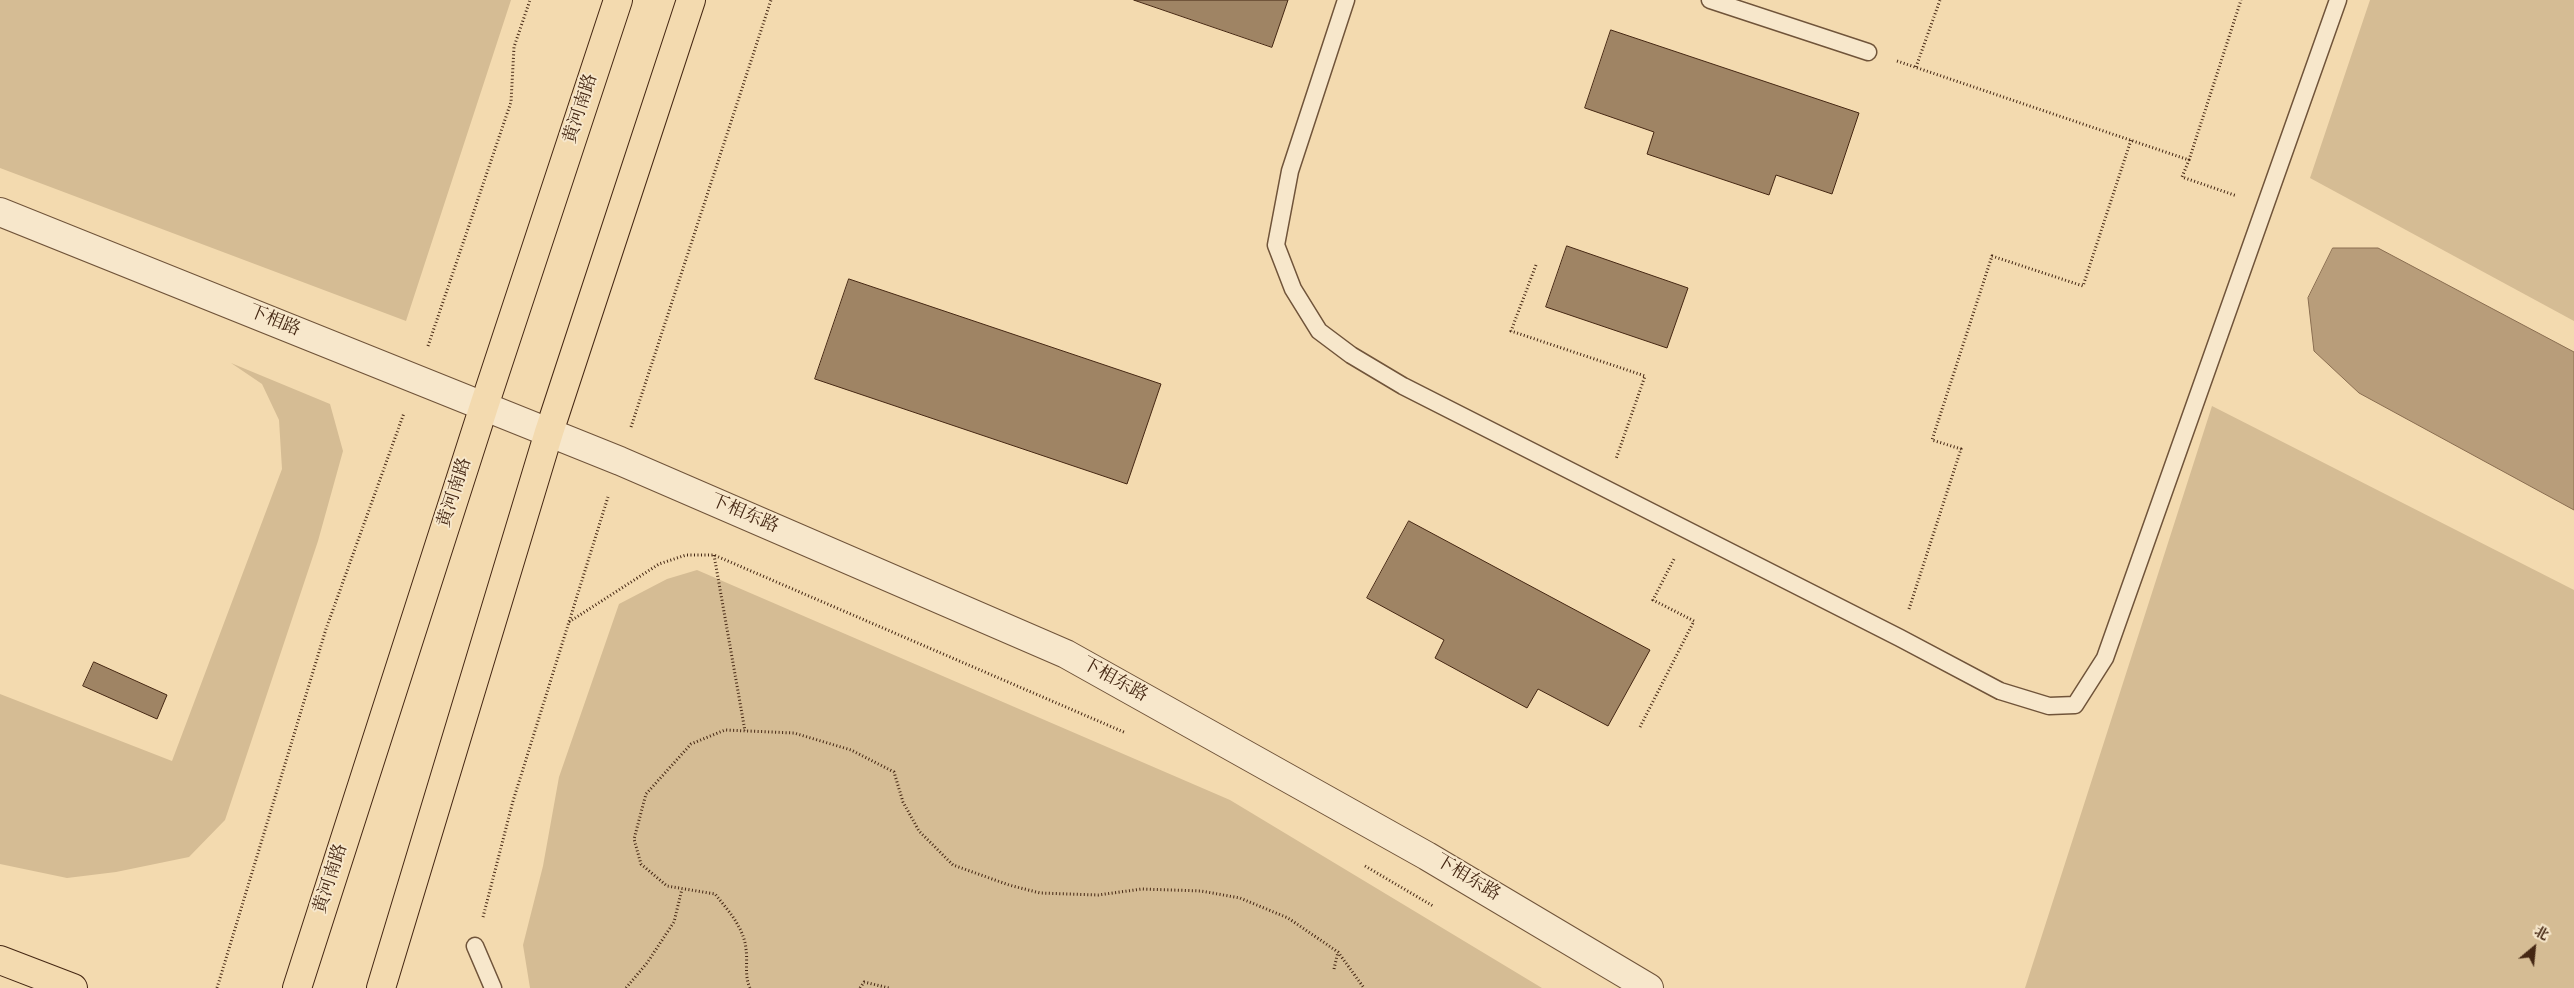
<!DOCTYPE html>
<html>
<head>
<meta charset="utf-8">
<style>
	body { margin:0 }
	#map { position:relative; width:2574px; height:988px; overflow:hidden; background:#f3daaf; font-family:Vollkorn,"Noto Serif SC",serif }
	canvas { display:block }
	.north { position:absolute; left:2509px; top:923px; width:50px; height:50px; -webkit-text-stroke:4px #f7e7cb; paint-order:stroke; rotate:28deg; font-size:14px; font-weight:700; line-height:20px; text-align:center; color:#452713 }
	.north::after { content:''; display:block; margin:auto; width:18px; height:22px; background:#452713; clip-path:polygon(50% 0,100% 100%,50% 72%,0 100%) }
</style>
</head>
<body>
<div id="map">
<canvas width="2574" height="988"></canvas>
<div class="north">北</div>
</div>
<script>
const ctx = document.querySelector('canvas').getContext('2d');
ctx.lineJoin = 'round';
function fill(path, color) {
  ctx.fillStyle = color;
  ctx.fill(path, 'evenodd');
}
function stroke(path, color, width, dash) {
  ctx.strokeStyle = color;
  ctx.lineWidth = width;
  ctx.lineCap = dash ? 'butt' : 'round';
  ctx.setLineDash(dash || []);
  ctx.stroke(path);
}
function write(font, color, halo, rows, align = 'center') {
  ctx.font = font + ' Vollkorn,"Noto Serif SC",serif';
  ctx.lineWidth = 4;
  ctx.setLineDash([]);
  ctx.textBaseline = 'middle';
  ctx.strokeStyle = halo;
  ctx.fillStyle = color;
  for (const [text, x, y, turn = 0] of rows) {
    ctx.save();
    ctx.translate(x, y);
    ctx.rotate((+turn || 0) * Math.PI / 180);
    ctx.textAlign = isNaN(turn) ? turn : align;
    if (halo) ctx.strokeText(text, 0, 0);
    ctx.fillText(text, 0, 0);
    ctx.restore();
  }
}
const green = new Path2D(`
	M0 0H511L406 321 0 168Z
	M2370 0H2574V321L2310 178Z
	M231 363 330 404 343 451 318 541 225 820 189 857 116 872 67 878 0 864V694L172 761 282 469 279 420 262 384Z
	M2212 406 2574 590V988H2025Z
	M697 570 1230 800 1542 988H530L523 945 543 866 559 777 619 604 667 579Z`);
const water = new Path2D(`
	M2333 248H2378L2574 352V510L2359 393 2314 351 2308 298Z`);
const building = new Path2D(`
	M1134 0H1288L1272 47Z
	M1611 30 1859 113 1832 194 1776 175 1769 195 1647 154 1654 132 1585 108Z
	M1567 246 1688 288 1667 348 1546 307Z
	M849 279 1161 384 1127 484 815 379Z
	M1409 521 1650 650 1608 726 1538 689 1527 708 1435 658 1444 640 1367 598Z
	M94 662 167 695 157 719 83 686Z`);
const path = new Path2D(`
	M1897 61 2189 160 2182 177 2237 196
	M1916 67 1940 0
	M2189 160 2241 0
	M1536 265 1511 331 1645 376 1616 459
	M428 346 511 102 514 47 530 0
	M631 427 771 0
	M714 555 745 731
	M1909 609 1961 449 1932 440 1992 256 2083 286 2131 140
	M569 622 659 564 686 555H714L1126 733
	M1640 727 1694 621 1653 600 1674 559
	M1365 866 1433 906
	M483 917 513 801 608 497
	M1334 969 1338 952
	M217 988 326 629 404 413
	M626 988 647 963 674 922 682 889
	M750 988C744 975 748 962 746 949 744 928 728 910 715 894L667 886 641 864 634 839 646 794 691 744 725 730 794 733 851 750 894 772 903 802 919 831 953 865 1009 885 1040 893 1098 895 1142 889 1201 891 1240 898 1288 918 1338 952 1364 988
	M860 988 864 982 889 988`);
const lane = new Path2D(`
	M1346 0 1290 171 1276 245 1293 289 1319 331 1351 355 1403 386 1900 638 2000 691 2049 706 2075 705 2105 658 2338 0
	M1710 0 1868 52
	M475 946 493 988`);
const street = new Path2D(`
	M0 212 620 461 1066 654 1427 856 1649 988`);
const primary = new Path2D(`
	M0 960 73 988
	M297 988 484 406 618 0
	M381 988 549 432 691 0`);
const streetNames = [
	["黄河南路",582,109,-72],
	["下相路",274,322,22],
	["黄河南路",456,493,-72],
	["下相东路",744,515,23],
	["下相东路",1114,681,29],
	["黄河南路",332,879,-72],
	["下相东路",1467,879,31]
];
fill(green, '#d5bc94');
fill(water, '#b89d7a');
stroke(water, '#8a6e51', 1);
fill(building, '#9f8464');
stroke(building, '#452713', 1);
stroke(lane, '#70543a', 19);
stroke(street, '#70543a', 30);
stroke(primary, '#452713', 30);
stroke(path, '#452713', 3, [1, 2.5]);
stroke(lane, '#f7e7cb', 16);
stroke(street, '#f7e7cb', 28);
stroke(primary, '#f3daaf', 28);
write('18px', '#452713', '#f7e7cb', streetNames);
</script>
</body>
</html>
